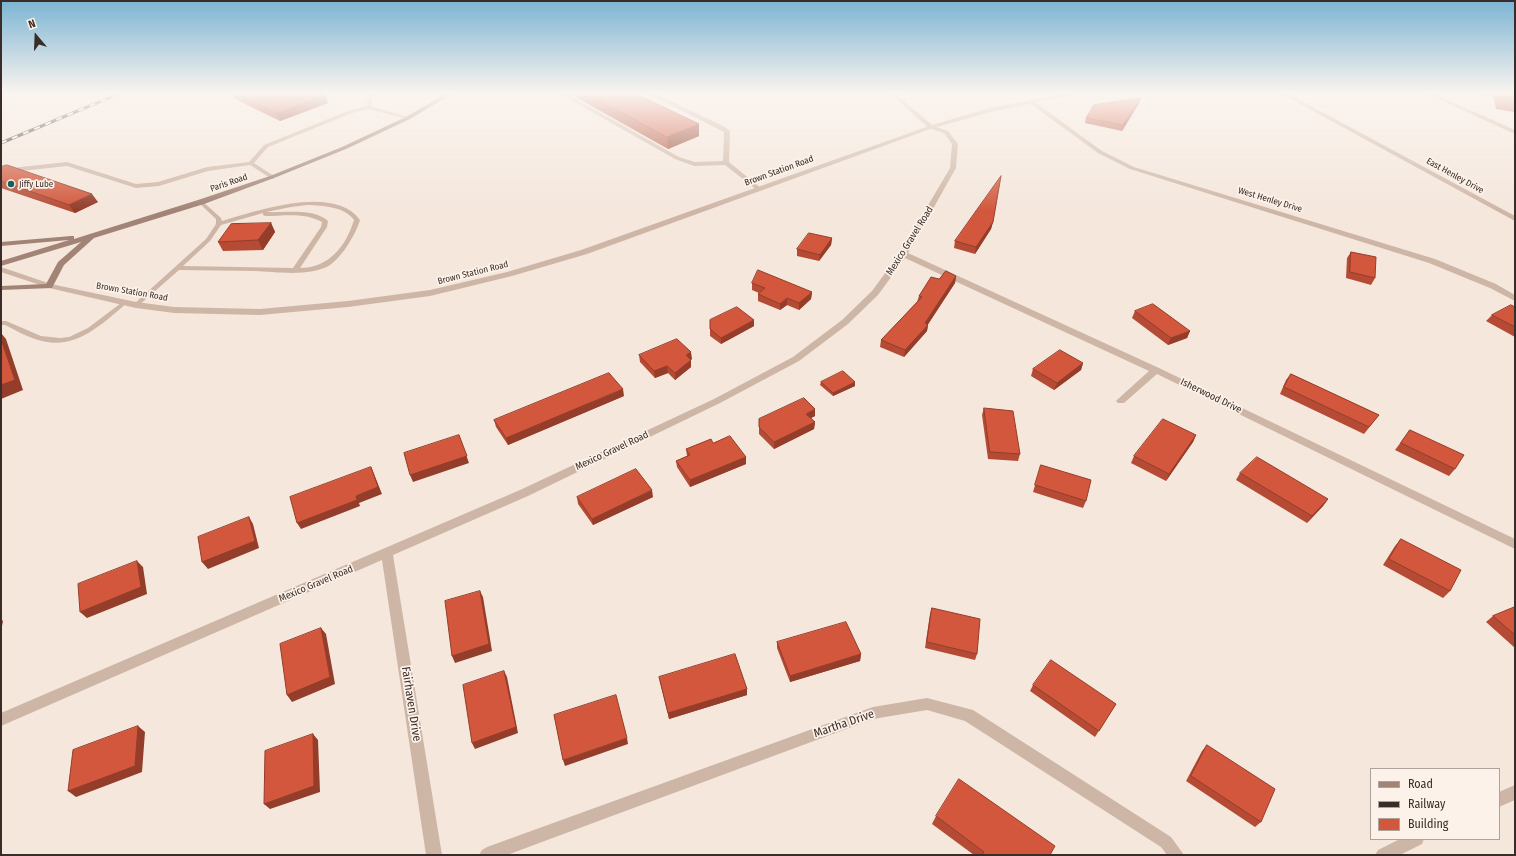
<!DOCTYPE html>
<html>
<head>
<meta charset="utf-8">
<style>
	body { margin:0 }
	#map { position:relative; width:1516px; height:856px; overflow:hidden; background:#f5e7dc; font-family:"Fira Sans Condensed",sans-serif }
	canvas { display:block }
	.frame { position:absolute; inset:0; border:2px solid #3a2c28; pointer-events:none }
	.legend { position:absolute; left:1370px; top:768px; width:130px; height:72px; box-sizing:border-box; background:#fcf2e9; border:1px solid #aea39c; margin:0; padding:5px 7px; list-style:none; font-size:12px; color:#3a2c28 }
	.legend li { display:flex; align-items:center; gap:8px; height:20px }
	.legend b { width:20px; border:1px solid #aea39c }
	.north { position:absolute; left:16px; top:16px; width:40px; height:40px; -webkit-text-stroke:3px #fcf2e9; paint-order:stroke; rotate:341deg; font-size:11px; font-weight:700; line-height:16px; text-align:center; color:#3a2c28 }
	.north::after { content:''; display:block; margin:auto; width:14px; height:18px; background:#3a2c28; clip-path:polygon(50% 0,100% 100%,50% 72%,0 100%) }
</style>
</head>
<body>
<div id="map">
<canvas width="1516" height="856"></canvas>
<div class="frame"></div>
<ul class="legend">
<li><b style="height:5px;background:#a28477"></b>Road</li>
<li><b style="height:5px;background:#3a2c28"></b>Railway</li>
<li><b style="height:11px;background:#d2573c"></b>Building</li>
</ul>
<div class="north">N</div>
</div>
<script>
const ctx = document.querySelector('canvas').getContext('2d');
ctx.lineJoin = 'round';
function fill(path, color) {
  ctx.fillStyle = color;
  ctx.fill(path, 'evenodd');
}
function stroke(path, color, width, dash) {
  ctx.strokeStyle = color;
  ctx.lineWidth = width;
  ctx.lineCap = dash ? 'butt' : 'round';
  ctx.setLineDash(dash || []);
  ctx.stroke(path);
}
function write(font, color, halo, rows, align = 'center') {
  ctx.font = font + ' "Fira Sans Condensed",sans-serif';
  ctx.lineWidth = 3.5;
  ctx.setLineDash([]);
  ctx.textBaseline = 'middle';
  ctx.strokeStyle = halo;
  ctx.fillStyle = color;
  for (const [text, x, y, turn = 0] of rows) {
    ctx.save();
    ctx.translate(x, y);
    ctx.rotate((+turn || 0) * Math.PI / 180);
    ctx.textAlign = isNaN(turn) ? turn : align;
    if (halo) ctx.strokeText(text, 0, 0);
    ctx.fillText(text, 0, 0);
    ctx.restore();
  }
}
const service = new Path2D(`
	M370 92H374L371 106 410 118 408 119 368 109 352 113 268 147 254 163 274 176V178L272 179 250 165 208 171 159 186 136 188 67 166 12 172 1 175V171L11 168 67 162 136 184 158 182 207 167 249 162 264 145 348 111 366 106Z
	M563 92H567V94L679 157 695 162 723 161 724 132 647 93V92H652L723 126 730 131 729 162 762 189 757 190 725 165 694 166 675 159 562 95Z
	M201 200 221 218 222 221C257 211 334 184 360 220 356 234 342 257 330 265 311 277 277 272 255 271 229 271 204 270 179 270L138 306H134V304L206 239 216 224V219L198 202ZM307 205C323 206 344 206 354 220 346 246 329 268 300 268L327 227 328 221C314 208 284 213 266 212L291 207ZM263 213V215L265 216C283 216 305 212 322 222L321 227 293 268 183 266 210 241 221 225Z
	M125 300 128 302 127 303C103 323 77 350 42 341 29 338 17 331 5 325H1V321H6L41 336 60 338 69 337 88 328Z`);
const minor = new Path2D(`
	M888 92H894L933 126 948 131 958 144 956 168 908 253 1159 368 1515 539V549L1157 374 1124 403H1118L1116 401 1118 399 1149 371 905 258 878 295 848 324 799 361 720 403 528 496 393 555 442 855H426L382 560 1 726V713L520 490 714 399 793 357 842 320 872 291 900 253 950 168 952 144 944 133 929 128Z
	M1278 92H1285L1515 216V221Z
	M1028 100H1032L1102 151 1134 167 1435 259 1496 284 1515 295V301L1490 288 1429 263 1130 169 1098 153 1028 102Z
	M927 698 973 710 1171 837 1184 855H1167L1161 847 965 721 927 710 873 719 507 855H479L482 850 487 847 873 707Z
	M1515 785V800L1499 807V792Z
	M1400 839H1424L1422 844 1400 855H1375L1378 850Z`);
const tertiary = new Path2D(`
	M1075 92H1085L991 112 933 128 587 254 512 276 430 296 348 307 260 315 174 313 136 308 49 288 1 272V267L51 284 136 302 174 307 260 309 348 301 430 290 507 272 581 250 929 126 990 108Z
	M1423 92H1430L1515 130V134Z`);
const secondary = new Path2D(`
	M448 92H455L410 119 346 149 274 178 204 204 94 238 64 265 52 288 1 290V286L46 284 58 262 81 242 1 266V261L69 240 1 246V242L71 236H74V239L198 200 270 176 342 147 406 117Z`);
const rail = new Path2D(`
	M1 143 123 92`);
const wall = new Path2D(`
	M232 92H318L325 95 328 103 280 121 235 99Z
	M572 92H632L699 136 668 149 572 95Z
	M1483 92H1515V112L1496 109 1493 96 1484 95Z
	M1139 103 1122 131 1085 123 1086 118Z
	M1 167 98 202 75 213 1 188Z
	M993 222 991 229 975 254 954 248 955 241Z
	M271 223 275 232 263 250 223 251 218 242Z
	M832 238 831 245 819 261 797 256V249Z
	M1351 252 1375 278 1371 285 1346 278 1347 258Z
	M956 276 955 283 928 324 927 331 904 357 880 347 881 340 917 302 919 296 939 279Z
	M752 283 812 292 811 299 799 310 787 305 780 310 758 301V294L759 293 752 290Z
	M1515 307V337L1486 321 1492 315Z
	M1135 311 1190 331 1187 338 1168 345 1132 318Z
	M754 320V326L721 344 710 336V329Z
	M639 355 692 359 691 360V367L675 380 668 373 655 378 640 362Z
	M1083 363 1081 370 1054 390 1031 376 1033 369Z
	M1291 374 1379 415 1364 434 1280 394 1286 380Z
	M821 382H855V386L833 396 820 385Z
	M624 396 508 445 496 427 494 420Z
	M984 408 1020 454 1018 461 988 459 982 415Z
	M815 416 811 418 815 422 814 429 774 449 759 434V419Z
	M1410 430 1455 469 1449 476 1395 450Z
	M1196 435 1193 442 1166 481 1131 463 1134 456Z
	M713 443 746 457V464L690 487 677 467 676 461 687 456 686 449Z
	M1041 465 1086 501 1083 508 1033 492Z
	M1240 473 1328 499 1323 506 1307 523 1236 480Z
	M577 497H653L593 525 578 504Z
	M1401 539 1450 591 1443 598 1383 565 1395 546Z
	M1515 607V648L1486 622 1493 616Z
	M932 608 977 654 975 660 925 648 930 614Z
	M777 642 861 654 860 661 790 682 777 648Z
	M659 677 747 689V695L669 719Z
	M1033 685 1116 704 1095 737 1030 691Z
	M1207 745 1261 822 1255 827 1186 781 1202 751Z
	M936 816 1050 855H974L932 824Z`);
const shadedWall = new Path2D(`
	M325 95 328 103 280 121 277 113Z
	M1141 98 1139 103 1122 131 1123 125Z
	M699 124V136L668 149 667 137Z
	M92 194 98 202 75 213 69 205Z
	M993 222 991 229 975 254 976 247Z
	M271 223 275 232 263 250 258 240Z
	M832 238 831 245 819 261 820 255Z
	M956 276 955 283 927 326 928 325 927 331 904 357 905 350 925 323Z
	M812 292 811 299 799 310V303Z
	M787 298V305L780 310V304Z
	M754 320V326L721 344V338Z
	M1190 331 1187 338 1168 345 1171 338Z
	M1 333 6 339 23 390 1 399Z
	M691 352 692 359 686 362V355Z
	M691 360V367L675 380V373Z
	M1083 363 1081 370 1054 390 1057 383Z
	M667 366 668 373 655 378 654 371Z
	M855 382V386L833 396V393Z
	M623 389 624 396 508 445 506 438Z
	M815 409V416L805 421 806 414Z
	M815 422 814 429 774 449V442Z
	M459 435 469 463 413 482 410 475Z
	M1196 435 1193 442 1166 481 1169 474Z
	M746 457V464L690 487V480Z
	M371 467 374 474 382 494 359 503 360 506 301 529 297 523 356 496Z
	M652 490 653 497 593 525 592 519Z
	M1328 499 1323 506 1307 523 1312 516Z
	M249 517 253 524 259 548 208 569 202 562Z
	M137 561 143 567 147 594 87 618 80 612Z
	M480 591 483 597 492 651 455 663 452 656Z
	M1 619 3 621 1 631Z
	M321 628 326 634 335 684 292 702 287 695Z
	M861 654 860 661 790 682V676Z
	M504 671 507 677 518 733 475 749 472 743Z
	M747 689V695L669 719 668 713Z
	M138 726 145 732 142 772 76 797 68 791Z
	M313 734 318 740 320 792 270 809 264 804Z
	M627 738 628 744 565 766 563 760Z`);
const building = new Path2D(`
	M233 92H318L325 95 277 113Z
	M584 92H632L699 124 667 137Z
	M1502 92H1515V99L1503 97Z
	M1141 98 1123 125 1086 118 1094 105Z
	M7 165 92 194 69 205 1 181V167Z
	M1001 176 993 222 976 247 955 241Z
	M271 223 258 240 218 242 231 224Z
	M809 233 832 238 820 255 797 249Z
	M1351 252 1376 257 1375 278 1350 272Z
	M758 270 812 292 799 303 787 298 780 304 758 294 765 288 752 283Z
	M946 271 956 276 925 323 928 325 905 350 881 340 922 297 919 296 931 277 939 279Z
	M1153 304 1190 331 1171 338 1135 311Z
	M1511 305 1515 307V327L1492 315Z
	M737 307 754 320 721 338 710 329V320Z
	M1 339 15 380 1 385Z
	M677 339 691 352 686 355 691 360 675 373 667 366 654 371 639 355Z
	M1060 350 1083 363 1057 383 1033 369Z
	M843 371 855 382 833 393 821 382Z
	M609 373 623 389 506 438 494 420Z
	M1291 374 1379 415 1369 427 1284 387Z
	M804 398 815 409 806 414 815 422 774 442 759 427V419Z
	M984 408 1013 411 1020 454 990 452Z
	M1163 419 1196 435 1169 474 1134 456Z
	M1410 430 1464 455 1455 469 1401 443Z
	M459 435 467 456 410 475 404 453Z
	M730 436 746 457 690 480 676 461 690 455 686 449 711 439 713 443Z
	M1257 457 1328 499 1312 516 1240 473Z
	M1041 465 1091 480 1086 501 1035 485Z
	M371 467 378 487 356 496 357 500 297 523 290 497Z
	M636 469 652 490 592 519 577 497Z
	M249 517 255 541 202 562 198 537Z
	M1401 539 1461 570 1450 591 1389 559Z
	M137 561 141 587 80 612 78 584Z
	M480 591 489 644 452 656 445 601Z
	M1515 607V635L1493 616Z
	M932 608 980 619 977 654 927 642Z
	M846 622 861 654 790 676 777 642Z
	M321 628 330 677 287 695 280 644Z
	M735 654 747 689 668 713 659 677Z
	M1051 660 1116 704 1099 731 1033 685Z
	M504 671 516 727 472 743 463 685Z
	M616 695 627 738 563 760 554 715Z
	M138 726 135 766 68 791 73 750Z
	M313 734 314 786 264 804 265 751Z
	M1207 745 1275 789 1261 822 1191 776Z
	M959 779 1055 846 1050 855H982L984 852 936 816Z`);
const markers = [
	[11,184,4,"#186060"]
];
const farStreetnames = [
	["Brown Station Road",779,171,-20],
	["East Henley Drive",1455,176,29],
	["Paris Road",229,183,-19],
	["West Henley Drive",1270,200,17],
	["Brown Station Road",473,273,-14],
	["Brown Station Road",132,292,10]
];
const farPoinames = [
	["Jiffy Lube",19,184]
];
const streetNames = [
	["Mexico Gravel Road",910,241,-58],
	["Isherwood Drive",1211,396,26],
	["Mexico Gravel Road",612,451,-25],
	["Mexico Gravel Road",316,584,-23]
];
const nearStreetnames = [
	["Fairhaven Drive",411,704,81],
	["Martha Drive",844,724,-19]
];
fill(service, '#ceb6a6');
fill(minor, '#ceb6a6');
fill(tertiary, '#ceb6a6');
fill(secondary, '#a28477');
stroke(rail, '#3a2c28', 3);
stroke(rail, '#fcf2e9', 2, [6]);
fill(wall, '#b54b34');
fill(shadedWall, '#933d2a');
fill(building, '#d2573c');
stroke(building, '#933d2a', 1);
const sky = ctx.createLinearGradient(0, 0, 0, 211);
sky.addColorStop(0, '#7bb4d3');
sky.addColorStop(0.44, '#faf4ef');
sky.addColorStop(1, '#faf4ef00');
ctx.fillStyle = sky;
ctx.fillRect(0, 0, 1516, 211);
for (const [x, y, r, color] of markers) {
  const dot = new Path2D();
  dot.arc(x, y, r, 0, 2 * Math.PI);
  ctx.fillStyle = color;
  ctx.fill(dot);
  stroke(dot, '#fcf2e9', 1.5);
}
write('9px', '#3a2c28', '#fcf2e9', farStreetnames);
write('9px', '#3a2c28', '#fcf2e9', farPoinames, 'left');
write('10px', '#3a2c28', '#fcf2e9', streetNames);
write('12px', '#3a2c28', '#fcf2e9', nearStreetnames);
</script>
</body>
</html>
